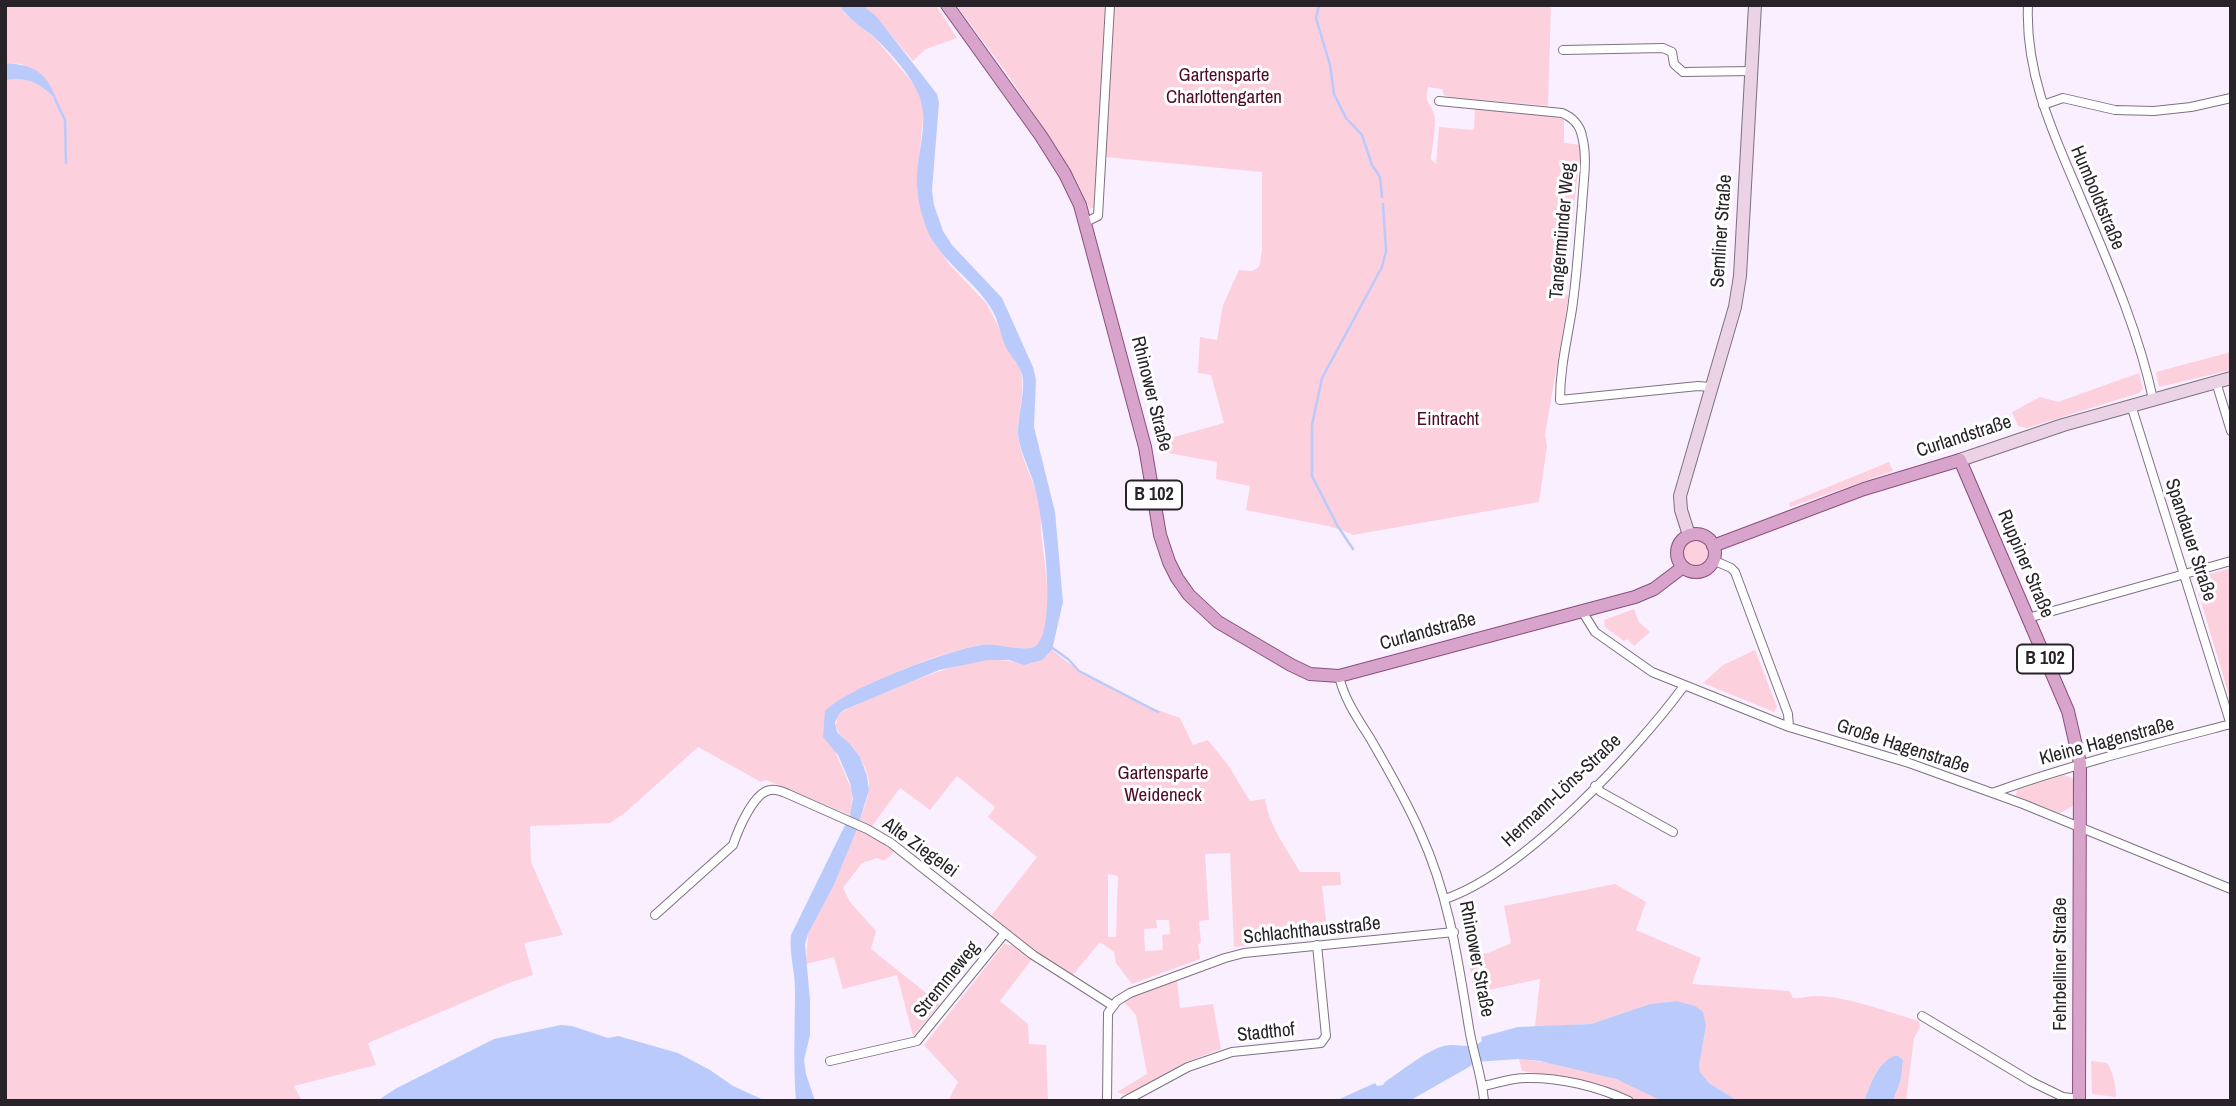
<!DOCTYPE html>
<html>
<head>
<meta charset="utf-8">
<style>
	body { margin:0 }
	#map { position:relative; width:2236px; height:1106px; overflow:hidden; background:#faefff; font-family:"Archivo Narrow",sans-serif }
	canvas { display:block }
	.frame { position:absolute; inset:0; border:7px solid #272329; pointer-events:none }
</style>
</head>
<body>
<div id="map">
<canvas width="2236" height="1106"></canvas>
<div class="frame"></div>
</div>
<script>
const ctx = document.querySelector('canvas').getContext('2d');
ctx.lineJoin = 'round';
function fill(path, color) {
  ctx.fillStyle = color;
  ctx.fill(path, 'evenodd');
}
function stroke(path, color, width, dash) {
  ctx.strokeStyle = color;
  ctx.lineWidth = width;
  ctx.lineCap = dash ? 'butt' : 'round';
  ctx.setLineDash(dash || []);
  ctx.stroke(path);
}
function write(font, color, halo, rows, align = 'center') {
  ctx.font = font + ' "Archivo Narrow",sans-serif';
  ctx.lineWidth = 6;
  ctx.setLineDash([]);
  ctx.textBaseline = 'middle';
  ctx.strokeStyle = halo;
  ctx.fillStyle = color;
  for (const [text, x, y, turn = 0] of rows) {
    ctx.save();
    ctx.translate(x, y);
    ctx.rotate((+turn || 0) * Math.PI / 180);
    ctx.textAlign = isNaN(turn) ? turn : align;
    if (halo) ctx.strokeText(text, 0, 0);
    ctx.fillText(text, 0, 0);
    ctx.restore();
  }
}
const green = new Path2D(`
	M5 5H839L845 14 875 38 916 87 924 109 917 176V190L934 243 950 265 987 304 1020 369C1026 390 1018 412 1018 433 1019 458 1037 484 1041 509 1042 516 1040 524 1041 531 1043 555 1057 626 1037 646 1028 654 994 642 980 645 937 653 863 683 828 708L834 749 853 793 850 815 766 780 761 782 698 747 626 812 610 823 530 826 531 862 563 935 524 943 533 975 509 983 368 1043 376 1065 294 1086 302 1101H5V80C30 78 37 81 55 98L22 64 5 63Z
	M862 5H936L957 38 926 49 913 61 876 17Z
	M956 5H1108L1096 207 1090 209 1075 177 1045 131 1006 72Z
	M1113 5H1551L1548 106 1450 97 1444 95 1442 89 1428 87C1424 104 1430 101 1434 114 1437 123 1432 148 1431 159L1436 164 1439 127 1474 130 1475 107 1544 115 1564 119V143L1581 145 1564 294 1569 295 1545 435 1547 446 1539 502 1353 535 1333 527 1246 510 1250 486 1216 479 1217 462 1158 451 1156 442 1224 423 1211 375 1198 373 1200 337 1217 340 1223 305 1239 270 1252 271 1259 267 1262 251V172L1105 157Z
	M2231 352V370L2159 387 2156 372Z
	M2139 373 2143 389 2139 393 2027 428 2018 426 2012 412 2040 397 2058 402Z
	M1889 462 1893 471 1790 507 1789 503Z
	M1683 553a13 13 0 1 1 26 0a13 13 0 1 1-26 0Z
	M2231 568V702L2194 578Z
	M1634 609 1639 622 1650 632 1634 646 1627 639 1624 641 1605 627 1604 620Z
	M1052 650 1079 671 1152 708 1180 718 1193 745 1208 740 1228 765 1250 801 1265 799C1269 826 1287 849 1300 872H1340L1341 885 1322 886 1328 937 1234 947 1230 853 1205 854 1209 920 1199 921 1201 943 1198 944 1200 959 1132 984 1116 963 1114 952 1100 942 1072 976 1021 941 991 916 1037 857 988 817 995 807 957 776 930 810 900 788 872 826 860 820C864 808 870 794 869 781 867 769 859 754 851 745 841 734 830 730 840 713 852 706 866 701 879 695 915 680 949 665 987 660 1015 657 1030 674 1052 650ZM1108 874 1118 876 1116 937H1108ZM1156 920H1169L1170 934 1162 935 1163 950 1145 951 1144 929 1157 928Z
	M1755 650 1777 707 1774 712 1703 683 1723 665Z
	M2064 775 2074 779 2073 806 2060 813 2016 796 2017 790Z
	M857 829 877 839 894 852 884 861 877 858 862 863 843 888 850 902 876 931 871 949 940 1004 913 1036 897 975 843 989 834 957 806 964 808 934 834 885Z
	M1615 884 1646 902 1636 930 1701 958 1692 984 1789 991 1793 998C1801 999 1808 996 1815 996 1843 995 1891 1013 1919 1021L1920 1027 1914 1038 1906 1101H1893L1901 1079 1903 1060 1898 1056C1877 1059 1871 1084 1864 1101H1738L1709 1083 1700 1072 1699 1066 1706 1026 1676 1001 1650 1004 1591 1024 1535 1027 1540 979 1474 993 1468 957 1488 953 1511 943 1504 906Z
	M1004 944 1016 946 1032 959 1000 1001 1028 1024 1029 1044 1046 1045 1048 1099 1045 1101H948L958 1082 924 1045Z
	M1177 980 1180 1008 1213 1004 1221 1049 1186 1062 1128 1096 1117 1092 1147 1074 1136 1015 1123 1001Z
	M1519 1059C1567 1064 1621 1075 1662 1101H1636L1593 1083 1522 1071Z
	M2091 1061 2107 1063C2113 1072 2116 1086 2116 1097L2092 1094Z`);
const water = new Path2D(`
	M839 5H862L876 16 937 94 939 103 932 190 934 205 943 231 952 245 1002 298 1033 367 1036 380 1034 427 1055 512 1063 602 1052 650 1042 660 1024 665 1009 660H988L939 670 844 710 840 713 835 722 837 732 850 744 860 757 867 776 869 790 857 829 834 885 808 934 805 944 810 1001V1035L804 1060 806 1074 815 1101H796C793 1064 795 1027 795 990 795 971 789 953 791 935L850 815 853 798 850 783 838 755 823 737 825 711C849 687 946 651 981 645 995 642 1029 654 1037 645 1058 623 1042 512 1034 484 1029 467 1019 450 1018 433 1018 415 1024 397 1023 380 1022 365 1009 356 1004 343 1001 335 999 326 996 318 980 280 935 262 924 221 919 206 916 189 917 174 919 146 930 117 917 91 908 72 889 51 874 37 862 27 848 19 839 5Z
	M5 63C35 65 46 72 57 100 39 83 30 77 5 80Z
	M1676 1001 1695 1006 1703 1012 1706 1026 1699 1066 1700 1072 1709 1083 1738 1101H1662L1616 1079 1540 1061 1519 1059 1475 1062 1469 1067 1409 1101H1335L1375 1083 1377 1086 1383 1085 1385 1082C1400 1072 1427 1050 1444 1046 1459 1042 1470 1051 1482 1041L1481 1037 1518 1027 1591 1024 1650 1004Z
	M561 1025 572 1026 608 1038 618 1036 678 1053 710 1070 733 1086 766 1101H377L395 1089 494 1039Z
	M1894 1056H1898L1903 1060 1901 1079 1893 1101H1864C1871 1084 1876 1064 1894 1056Z`);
const stream = new Path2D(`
	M1319 5 1316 18 1330 65 1334 94 1346 118 1362 135 1372 165 1380 177 1382 197
	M55 99 65 120 66 163
	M1353 549 1337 525 1312 476V425L1322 378 1382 267 1386 251 1383 204
	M1051 647 1068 659 1079 671 1158 712`);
const street = new Path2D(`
	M2028 5C2025 71 2051 129 2077 189 2106 258 2137 325 2153 399
	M1563 50 1663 48 1672 52 1674 64 1683 72 1751 71
	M1439 101 1562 113C1572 117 1580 125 1582 136 1588 158 1583 184 1582 206 1579 240 1577 275 1572 309 1567 341 1560 368 1560 400L1698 386 1711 387
	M2043 105 2063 98 2115 110 2154 111 2191 107 2231 98
	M1086 222 1098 216 1110 5
	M2216 382 2231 431
	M2131 405 2231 725
	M1713 560 1731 568 1735 572 1788 714 1789 727
	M1582 611 1595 632 1652 672 1789 727 1909 763 2023 804 2231 889
	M2028 618 2231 561
	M1339 676C1344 699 1358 719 1370 738 1388 769 1406 800 1420 832 1449 895 1458 960 1469 1028 1473 1053 1482 1076 1484 1101
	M1595 786 1601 792 1673 832
	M1992 793C2070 765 2150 745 2231 724
	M1445 899C1524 872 1635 752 1684 686
	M655 915 733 845C738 830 754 791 771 790 777 789 783 792 788 794L867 829 891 843 1033 955 1113 1006
	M1922 1016 2032 1082 2063 1097 2079 1099
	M830 1061 917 1041 1005 933
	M1483 1086C1497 1083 1512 1078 1526 1078 1560 1077 1599 1087 1629 1101
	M1107 1101 1108 1013 1117 1001 1130 993 1225 958 1244 953 1454 932
	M1125 1101 1188 1067 1232 1052 1321 1043 1326 1036 1317 945`);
const secondary = new Path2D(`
	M1960 460 2063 425 2231 378
	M1689 535 1681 510 1680 496 1735 307 1740 276 1755 5`);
const primary = new Path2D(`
	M947 5 1041 136 1065 174 1080 205 1145 447 1160 535 1169 562 1177 578 1189 595 1218 622 1291 665 1310 674 1339 676 1635 597 1654 589 1683 567
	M1677 553a19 19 0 1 1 38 0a19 19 0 1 1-38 0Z
	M1713 546 1864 489 1960 460 2068 711 2080 763 2079 1101`);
const shields = [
	[1154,495,56],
	[2045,659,56]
];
const shieldNames = [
	["B 102",1154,495],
	["B 102",2045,659]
];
const parkNames = [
	["Gartensparte",1224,76],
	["Charlottengarten",1224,98],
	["Eintracht",1448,420],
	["Gartensparte",1163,774],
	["Weideneck",1163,796]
];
const streetNames = [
	["Humboldtstraße",2097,198,67],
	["Tangermünder Weg",1563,231,-85],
	["Semliner Straße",1722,231,-86],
	["Rhinower Straße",1151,394,76],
	["Curlandstraße",1964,437,-18],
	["Spandauer Straße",2190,540,72],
	["Ruppiner Straße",2025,564,67],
	["Curlandstraße",1428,632,-15],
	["Kleine Hagenstraße",2107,742,-15],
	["Große Hagenstraße",1903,747,18],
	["Hermann-Löns-Straße",1562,791,-43],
	["Alte Ziegelei",920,848,36],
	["Schlachthausstraße",1312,931,-6],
	["Rhinower Straße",1476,959,79],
	["Fehrbelliner Straße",2061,964,-90],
	["Stremmeweg",947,980,-51],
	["Stadthof",1266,1033,-6]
];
fill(green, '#fdd0dd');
fill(water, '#bacbfb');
stroke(stream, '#bacbfb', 2.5);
stroke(street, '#7c7281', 10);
stroke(secondary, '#7c7281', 14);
stroke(primary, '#89507c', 14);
stroke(street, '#fff', 8);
stroke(secondary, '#ecd2e5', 12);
stroke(primary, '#d8a4cb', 12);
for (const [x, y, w] of shields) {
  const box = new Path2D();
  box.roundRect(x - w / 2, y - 14.5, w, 29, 5);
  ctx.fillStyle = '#fff';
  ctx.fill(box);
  stroke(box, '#272329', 2);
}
write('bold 18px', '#272329', null, shieldNames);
write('19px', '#4d0a27', '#fff', parkNames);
write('19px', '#272329', '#fff', streetNames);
</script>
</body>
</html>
